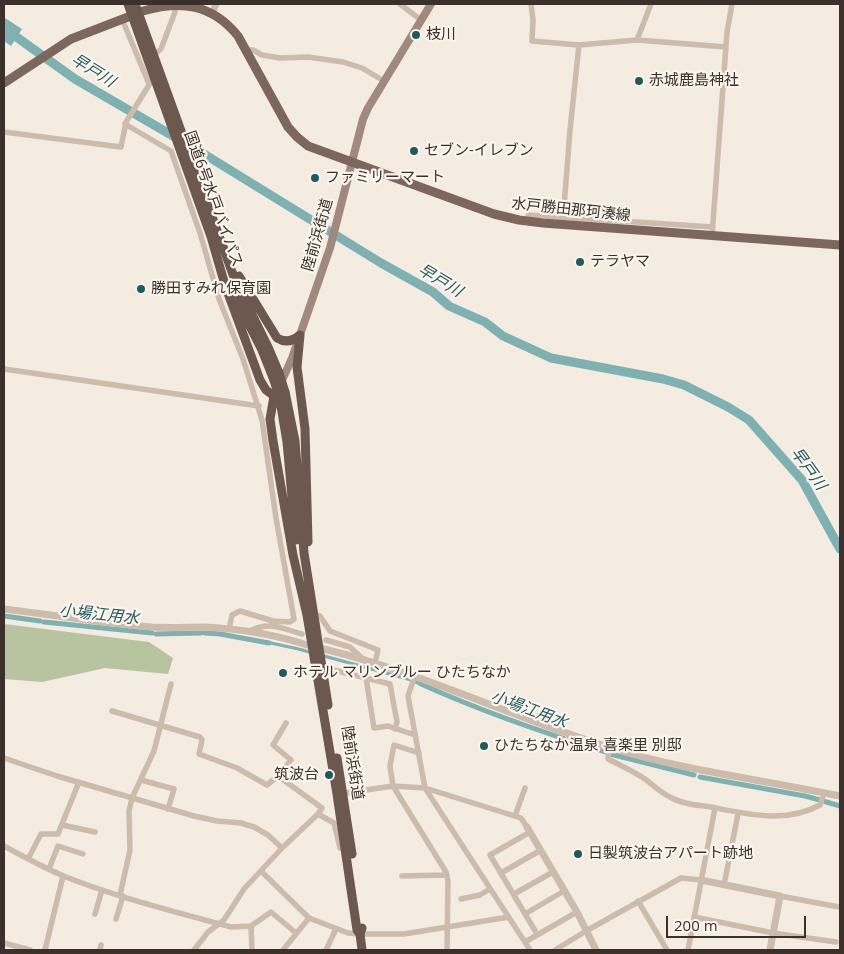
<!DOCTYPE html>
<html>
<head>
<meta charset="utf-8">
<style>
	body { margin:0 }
	#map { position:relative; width:844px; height:954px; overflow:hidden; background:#f4ebe1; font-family:"Open Sans",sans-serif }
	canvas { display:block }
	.frame { position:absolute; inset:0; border:5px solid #3b302b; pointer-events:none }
	.scale { position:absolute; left:666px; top:916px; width:140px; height:22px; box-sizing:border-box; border:2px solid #3b302b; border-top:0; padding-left:6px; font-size:15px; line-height:18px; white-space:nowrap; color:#3b302b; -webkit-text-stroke:4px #fbf5ee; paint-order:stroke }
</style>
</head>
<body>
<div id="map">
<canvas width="844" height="954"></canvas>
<div class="frame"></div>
<div class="scale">200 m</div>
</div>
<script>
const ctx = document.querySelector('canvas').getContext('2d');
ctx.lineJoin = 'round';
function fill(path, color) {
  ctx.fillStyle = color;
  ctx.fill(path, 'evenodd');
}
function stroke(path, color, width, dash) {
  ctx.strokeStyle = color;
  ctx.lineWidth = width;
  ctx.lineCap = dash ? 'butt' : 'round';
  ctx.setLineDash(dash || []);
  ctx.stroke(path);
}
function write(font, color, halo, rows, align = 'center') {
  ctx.font = font + ' "Open Sans","Noto Sans JP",sans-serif';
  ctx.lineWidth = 4.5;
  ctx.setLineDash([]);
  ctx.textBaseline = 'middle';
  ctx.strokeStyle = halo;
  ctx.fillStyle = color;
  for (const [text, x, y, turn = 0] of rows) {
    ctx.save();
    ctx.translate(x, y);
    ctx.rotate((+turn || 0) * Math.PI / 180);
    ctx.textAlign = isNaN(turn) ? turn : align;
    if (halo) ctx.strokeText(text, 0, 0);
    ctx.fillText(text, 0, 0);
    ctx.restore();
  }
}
const green = new Path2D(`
	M4 624 149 642 173 658 168 674 105 668 42 682 4 679Z`);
const water = new Path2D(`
	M4 15 5 18 22 29 11 46 4 41Z
	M264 640 297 647 411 678 427 685 426 688 409 681 296 650 263 643Z`);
const canal = new Path2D(`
	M4 616 40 621
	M44 622 152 633
	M205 633 220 634 269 643
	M156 634 201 633
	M421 684C481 711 544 733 606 752
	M610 754 694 775
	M700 777 805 796 820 800
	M823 801 840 806`);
const river = new Path2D(`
	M4 28 75 79 204 154 381 263 433 292 449 306 485 322 503 336 551 358 663 379 684 385 728 407 749 420 802 480 840 549`);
const minor = new Path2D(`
	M400 4 421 20
	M531 4 533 20 532 41 579 45 637 40 726 47
	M122 19 149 84
	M637 40 651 4
	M247 50H253L262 55 280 58 308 57 343 62 362 68 384 81
	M154 55 161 49 178 4
	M125 124 171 151 200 233 219 299 243 359 262 420 276 518 294 619 290 622 273 621 240 611 232 615 229 629
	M4 132 121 147 126 122 154 77
	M528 215 713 227
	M563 220 570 130 579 45
	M712 236 727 32 732 4
	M4 369 259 406
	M313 614 320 616 330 631 378 650 375 663
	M249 631C271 621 280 628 302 634
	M326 640 350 647 363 659
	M322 667 390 684 397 722 395 729
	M415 675 408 696 425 788 530 950
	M366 678 374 728 388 726 415 735
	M112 711 200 737 202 740 199 754 237 768 267 785 278 776 291 760 273 745 286 723
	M609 747 608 759C620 765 633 771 645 779 653 785 661 793 670 797 682 804 697 805 711 807 746 814 786 824 820 805L824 793
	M419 753 394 745 390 766 393 786 446 872 448 881 447 950
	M4 758 57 776 194 816 217 821 241 823 254 827 268 835 282 848
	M141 780 174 789 168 809
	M339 794 393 786 425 788 521 818 527 827
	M318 814 334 823 340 848 345 847
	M515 816 525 788
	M62 825 95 832
	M530 832 490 855 537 934
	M4 846C24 857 44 868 66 877 119 898 176 912 231 927L251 926 271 912 296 933
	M28 859 41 834H58L79 782
	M49 869 58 846 83 854
	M261 871 309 918 348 933 360 934H404L509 917
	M501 873 541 850
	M402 876 447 875
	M724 885 738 814
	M514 894 553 872
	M120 895 130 850 129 811 132 798 154 751 171 684
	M780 896 839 907
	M461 899 480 895 490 889
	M638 901 667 950
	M95 914 102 890
	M525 914 564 891
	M694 917 773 933 836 942
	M116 919 123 896
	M251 926 252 950
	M525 942 577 912
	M4 943 30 950
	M45 950 63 876
	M100 950 101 945
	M194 950 208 932 224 920 244 889 282 848 318 814 322 808 278 776
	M283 950 309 918
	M326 950 336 929
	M555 950 586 931 681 878 701 880
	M688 950 715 808`);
const tertiary = new Path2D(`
	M212 14 216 4
	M4 609C53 615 102 623 152 627 170 628 188 627 205 627 240 629 274 634 307 645
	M324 649C423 673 514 718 611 748 686 771 764 780 840 796
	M527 827 577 912 596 950
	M701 880 780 896 770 950`);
const secondary = new Path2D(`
	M280 385 292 358 330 248 363 119 368 108 431 4`);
const primary = new Path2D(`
	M143 11C181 0 212 4 238 36L288 127 297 137 308 146 494 214 519 220 543 223 840 245
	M4 83 71 39 128 17`);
const trunk = new Path2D(`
	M128 4 214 245
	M135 4 235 280 268 347 279 373
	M212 240 225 285 260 380 266 390 274 396 270 419 273 441 293 555 307 615 337 794 357 930 360 934
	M239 276 277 338C285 343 293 341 300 335
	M235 297 262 350 274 380
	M300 335 297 367 305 429 308 542
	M285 392 295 441 304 553 328 705
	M280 400 287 442 296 540
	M337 758 352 854
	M362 928 360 934 362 950`);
const trunkBridge = new Path2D(`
	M279 373 285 392
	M274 380 280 400`);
const markers = [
	[416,35,5,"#1f5a5e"],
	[639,81,5,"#1f5a5e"],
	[414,151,5,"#1f5a5e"],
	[315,178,5,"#1f5a5e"],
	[580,262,5,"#1f5a5e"],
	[141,289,5,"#1f5a5e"],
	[283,673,5,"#1f5a5e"],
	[484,746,5,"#1f5a5e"],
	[329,775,5,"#1f5a5e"],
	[578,854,5,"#1f5a5e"]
];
const poiNames = [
	["枝川",426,35],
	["赤城鹿島神社",649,81],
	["セブン-イレブン",424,151],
	["ファミリーマート",325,178],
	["テラヤマ",590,262],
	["勝田すみれ保育園",151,289],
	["ホテル マリンブルー ひたちなか",293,673],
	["ひたちなか温泉 喜楽里 別邸",494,746],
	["筑波台",319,775,"right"],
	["日製筑波台アパート跡地",588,854]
];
const streetNames = [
	["国道6号水戸バイパス",213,199,70],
	["水戸勝田那珂湊線",571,210,6],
	["陸前浜街道",318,235,-74],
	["陸前浜街道",352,763,81]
];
const waterNames = [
	["早戸川",93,71,32],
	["早戸川",440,281,31],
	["早戸川",808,469,54],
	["小場江用水",99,615,6],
	["小場江用水",529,710,20]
];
fill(green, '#b8c4a0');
fill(water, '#7fb0b2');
stroke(canal, '#7fb0b2', 5);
stroke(river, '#7fb0b2', 9);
stroke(minor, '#cdbbac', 5.5);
stroke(tertiary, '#cdbbac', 7);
stroke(secondary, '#a18a7d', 8);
stroke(primary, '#7d675c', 9);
stroke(trunk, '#6c584f', 9);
stroke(trunkBridge, '#6c584f', 9);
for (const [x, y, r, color] of markers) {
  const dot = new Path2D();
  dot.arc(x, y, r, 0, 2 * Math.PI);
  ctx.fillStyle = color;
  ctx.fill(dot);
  stroke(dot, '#fbf5ee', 2);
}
write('15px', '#3b302b', '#fbf5ee', poiNames, 'left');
write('15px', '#3b302b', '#fbf5ee', streetNames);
write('italic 16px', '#1f5a5e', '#fbf5ee', waterNames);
</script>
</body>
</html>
